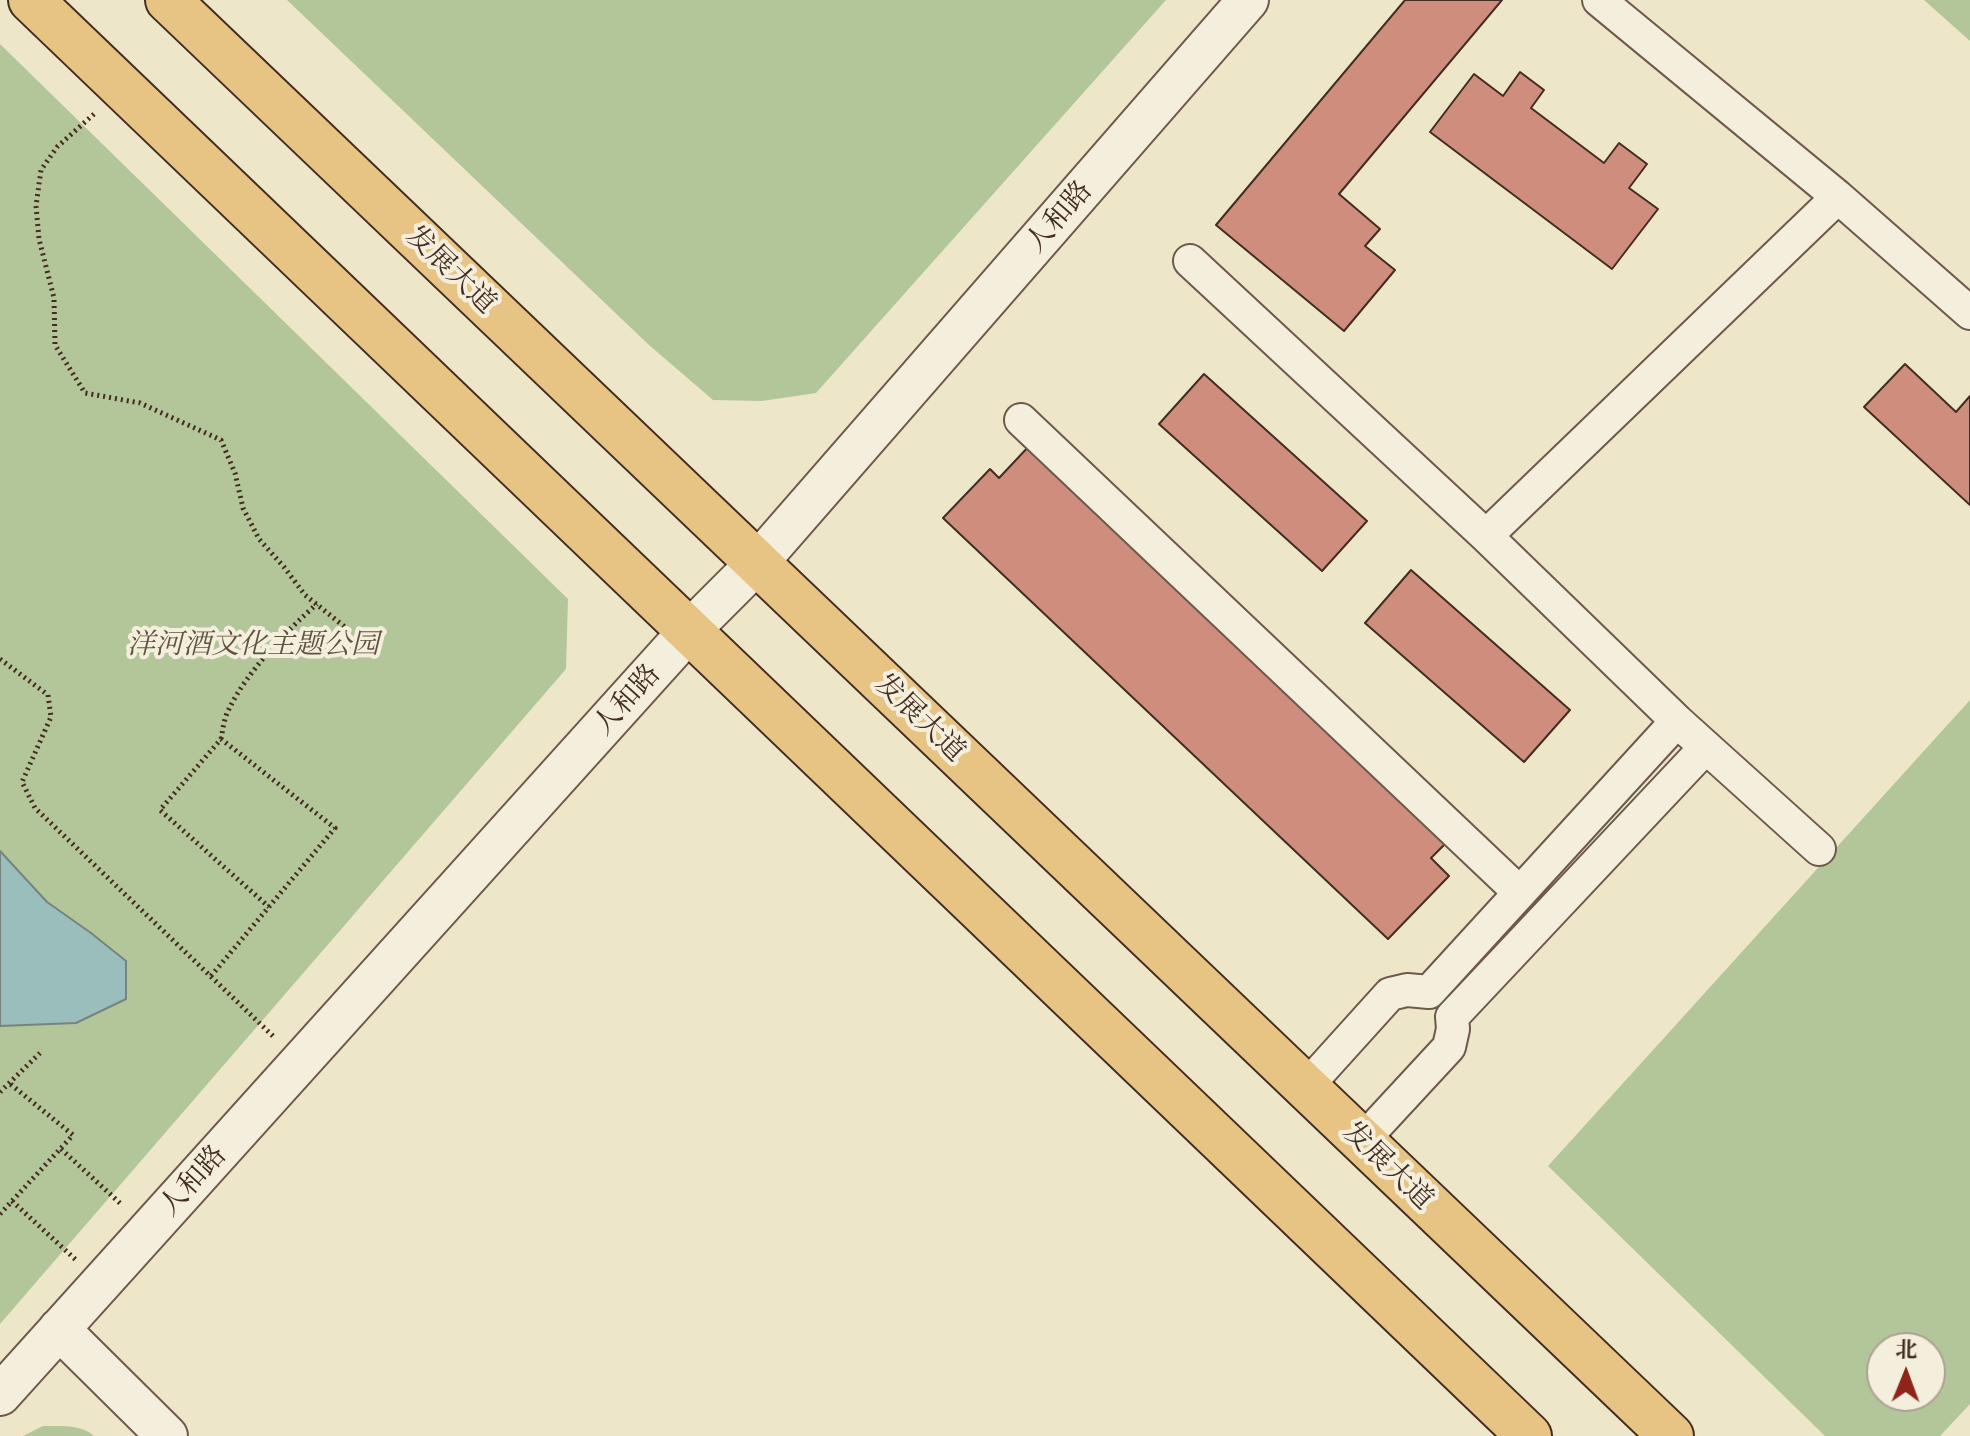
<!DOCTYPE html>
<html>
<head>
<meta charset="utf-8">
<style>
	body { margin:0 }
	#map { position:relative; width:1970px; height:1436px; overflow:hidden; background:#eee6c9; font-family:"Libre Caslon Text","Noto Serif SC",serif }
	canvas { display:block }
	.north { position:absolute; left:1866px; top:1332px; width:80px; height:80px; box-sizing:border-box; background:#f4efdc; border:2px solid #ada192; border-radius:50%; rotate:1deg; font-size:22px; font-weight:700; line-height:32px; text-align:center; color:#432c22 }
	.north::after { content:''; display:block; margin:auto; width:28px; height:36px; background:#8f2418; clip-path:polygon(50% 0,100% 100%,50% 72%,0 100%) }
</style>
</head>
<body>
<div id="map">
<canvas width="1970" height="1436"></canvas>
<div class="north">北</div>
</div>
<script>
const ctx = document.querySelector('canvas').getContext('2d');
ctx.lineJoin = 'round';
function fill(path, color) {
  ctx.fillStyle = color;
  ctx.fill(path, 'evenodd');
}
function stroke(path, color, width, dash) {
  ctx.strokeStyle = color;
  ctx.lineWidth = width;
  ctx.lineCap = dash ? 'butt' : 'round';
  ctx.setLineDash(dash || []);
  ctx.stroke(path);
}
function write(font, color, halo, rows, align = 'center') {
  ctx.font = font + ' "Libre Caslon Text","Noto Serif SC",serif';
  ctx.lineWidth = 8;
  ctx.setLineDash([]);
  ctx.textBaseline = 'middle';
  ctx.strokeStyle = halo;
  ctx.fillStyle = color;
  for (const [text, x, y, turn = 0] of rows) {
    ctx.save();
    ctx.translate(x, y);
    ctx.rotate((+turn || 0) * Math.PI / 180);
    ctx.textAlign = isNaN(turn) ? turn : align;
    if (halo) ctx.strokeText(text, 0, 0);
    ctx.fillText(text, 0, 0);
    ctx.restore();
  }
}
const green = new Path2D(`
	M287 0H1166L816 393 762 401 713 400 649 345Z
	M1924 0H1970V41Z
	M0 44 568 599 566 669 0 1324Z
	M1970 700V1404L1940 1436H1825L1548 1166ZM1882 1348H1930V1396H1882Z
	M43 1426C59 1426 82 1424 94 1436H23Z`);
const water = new Path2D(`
	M0 851 47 902 91 933 126 961V999L76 1023 0 1026Z`);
const building = new Path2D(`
	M1405 0H1502L1339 194 1380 229 1365 246 1395 270 1344 331 1216 225Z
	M1520 72 1544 90 1531 108 1604 163 1619 143 1647 164 1629 188 1658 209 1612 269 1430 132 1474 74 1503 96Z
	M1905 364 1956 412 1970 396V505L1864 407Z
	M1204 374 1367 521 1322 571 1159 424Z
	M1031 444 1449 840 1431 858 1449 876 1388 939 943 518 990 469 999 478Z
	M1411 570 1570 710 1524 762 1365 623Z`);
const path = new Path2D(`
	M94 114 57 147 41 170 36 206 39 239 54 298 55 345 85 393 140 403 221 440 235 473 243 508 259 539 284 567 305 595 345 627
	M0 659 48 695 51 717 22 782 35 808 275 1038
	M221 739C223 729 224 718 229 709 246 673 287 630 317 604
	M211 976 335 828 221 739 160 810 269 907
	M0 1092 40 1053
	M61 1149 122 1205
	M12 1201 76 1260
	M0 1214 73 1135 9 1083`);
const minor = new Path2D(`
	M1599 0 1838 197 1970 313
	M1190 261 1486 536 1677 721 1819 849
	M1021 420 1519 892
	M1486 536 1838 197
	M1306 1087 1390 994 1407 990 1429 992 1677 721
	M1362 1141 1449 1047 1453 1029 1452 1017 1706 747`);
const tertiary = new Path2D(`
	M59 1329 167 1436
	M0 1395 689 631 758 562 1248 0`);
const primary = new Path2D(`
	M31 0 1529 1436
	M168 0 1671 1436`);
const streetNames = [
	["人和路",1059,217,-49],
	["发展大道",451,270,44],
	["人和路",627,700,-48],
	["发展大道",920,718,44],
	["发展大道",1388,1166,44],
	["人和路",193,1181,-48]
];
const parkNames = [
	["洋河酒文化主题公园",253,645]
];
fill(green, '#b3c69a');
fill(water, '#9abebb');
stroke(water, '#77847e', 2);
fill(building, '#cf8e7d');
stroke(building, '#432c22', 2);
stroke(minor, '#6e5a4c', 36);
stroke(tertiary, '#6e5a4c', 44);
stroke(primary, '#432c22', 48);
stroke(path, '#432c22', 5, [2, 4]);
stroke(minor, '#f4efdc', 32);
stroke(tertiary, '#f4efdc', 40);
stroke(primary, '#e7c384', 44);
write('28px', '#432c22', '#f4efdc', streetNames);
write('italic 28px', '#5f5240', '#f4efdc', parkNames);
</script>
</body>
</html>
